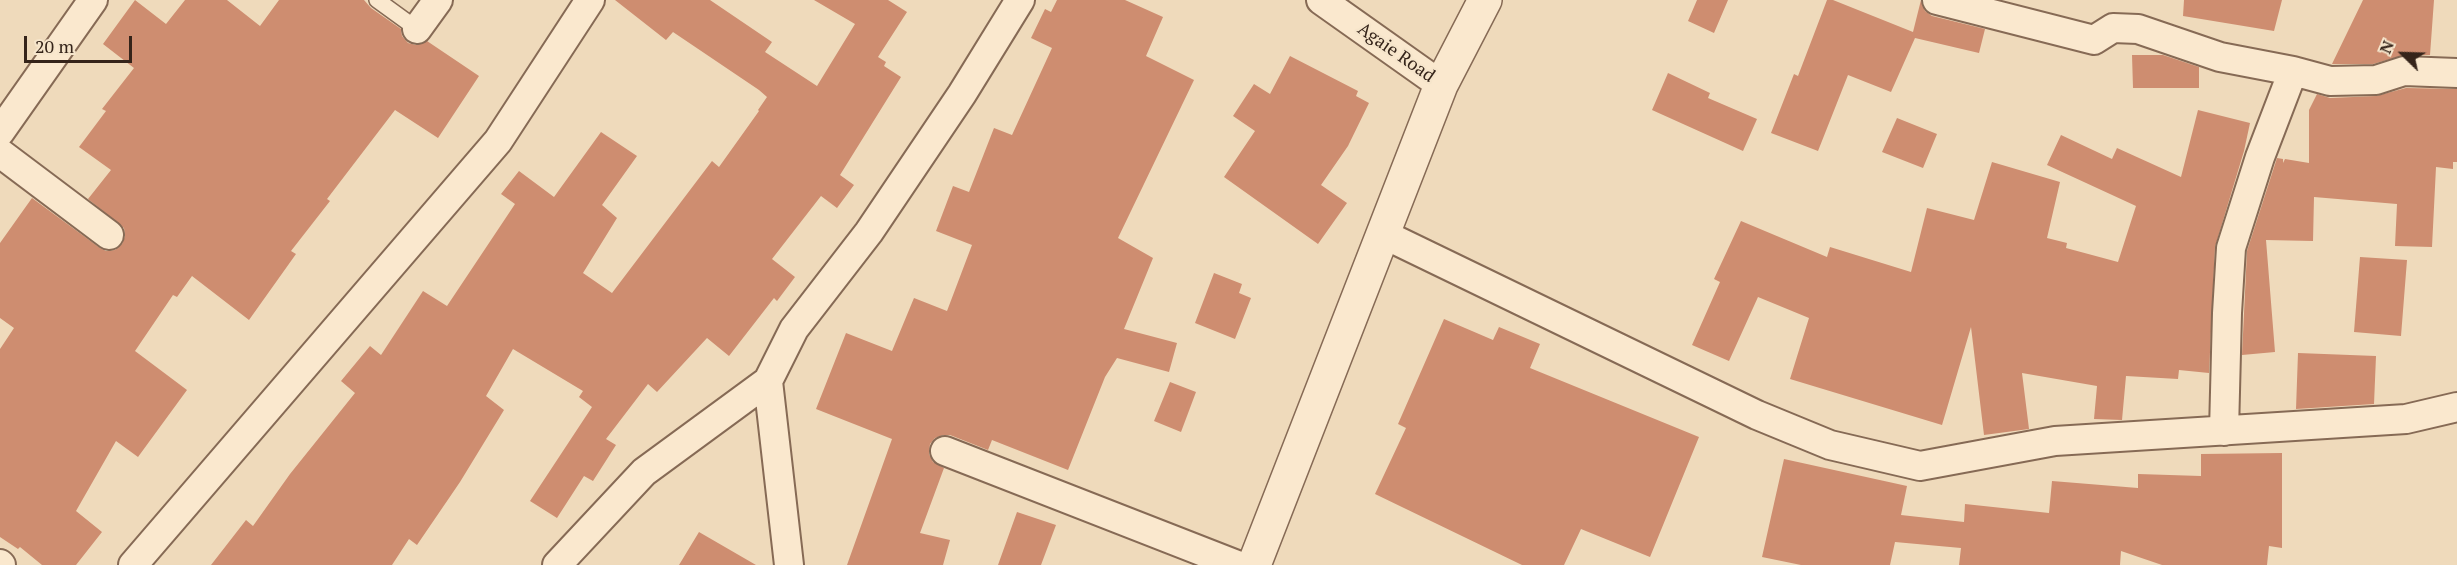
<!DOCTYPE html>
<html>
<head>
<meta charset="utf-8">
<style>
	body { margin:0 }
	#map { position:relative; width:2457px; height:565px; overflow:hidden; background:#efdabb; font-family:"PT Serif",serif }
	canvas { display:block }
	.north { position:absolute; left:2373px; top:24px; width:60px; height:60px; -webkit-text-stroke:4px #f6e5cb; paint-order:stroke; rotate:293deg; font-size:16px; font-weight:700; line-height:24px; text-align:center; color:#35241a }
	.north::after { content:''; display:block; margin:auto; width:21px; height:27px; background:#35241a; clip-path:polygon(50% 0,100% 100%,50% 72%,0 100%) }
	.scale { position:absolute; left:24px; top:36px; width:108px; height:27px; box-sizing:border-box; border:3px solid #35241a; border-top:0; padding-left:8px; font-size:18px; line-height:21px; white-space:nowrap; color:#35241a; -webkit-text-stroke:4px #f6e5cb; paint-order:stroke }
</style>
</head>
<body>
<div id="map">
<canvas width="2457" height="565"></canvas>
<div class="north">N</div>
<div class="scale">20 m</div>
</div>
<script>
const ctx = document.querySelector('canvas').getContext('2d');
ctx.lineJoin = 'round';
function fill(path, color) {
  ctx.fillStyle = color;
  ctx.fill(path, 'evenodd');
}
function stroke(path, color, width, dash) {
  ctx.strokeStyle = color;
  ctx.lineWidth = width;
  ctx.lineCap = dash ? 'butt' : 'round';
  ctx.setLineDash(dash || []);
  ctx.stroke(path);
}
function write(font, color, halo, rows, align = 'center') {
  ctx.font = font + ' "PT Serif",serif';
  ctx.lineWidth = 4.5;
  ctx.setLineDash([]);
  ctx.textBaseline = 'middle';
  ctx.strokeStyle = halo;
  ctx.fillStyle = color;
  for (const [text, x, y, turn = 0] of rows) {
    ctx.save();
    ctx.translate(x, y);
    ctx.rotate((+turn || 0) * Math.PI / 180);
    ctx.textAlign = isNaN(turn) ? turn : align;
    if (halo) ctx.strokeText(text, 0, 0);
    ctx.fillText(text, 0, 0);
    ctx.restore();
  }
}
const building = new Path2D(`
	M135 0 166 24 185 0H227L260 26 279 0H364L371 8 401 29 402 36 408 43 416 45 427 41 479 76 438 138 395 110 327 199 330 201 291 251 296 254 249 320 192 276 177 297 173 295 135 351 187 390 138 457 116 441 76 511 102 532 76 565H42L20 547 18 549 0 537V349L14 328 0 318V243L32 198 100 248 106 251 115 250 122 244 125 236 124 228 88 199 111 170 79 147 106 111 102 109 134 68 103 44Z
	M615 0H710L772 42 765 52 817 86 855 24 814 0H888L907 12 878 57 886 62 884 66 901 77 840 175 854 185 837 208 821 196 772 259 795 277 777 301 774 298 729 356 707 338 657 392 648 384 606 439 616 445 593 481 584 476 557 518 530 501 592 407 579 397 583 391 513 349 486 396 504 410 460 482 417 545 409 539 392 565H211L246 520 253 526 290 474 355 393 341 381 370 346 381 355 423 291 447 306 515 204 501 194 519 171 554 197 601 132 637 156 602 205 617 218 583 273 612 293 712 161 719 167 759 111 758 110 767 97 759 90 673 32 666 40Z
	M1057 0H1125L1163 17 1146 56 1194 80 1118 238 1153 258 1124 329 1177 343 1169 372 1117 358 1105 377 1068 470 992 440 988 450 950 435H943L935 438 930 444 929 454 933 462 944 468 920 533 950 540 943 565H847L892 439 816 409 846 333 892 351 914 298 947 311 972 245 936 231 953 186 969 192 994 128 1012 135 1052 48 1031 38 1045 9 1051 12Z
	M1697 0H1728L1714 33 1688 21Z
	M1827 0H1833L1913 32 1921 0 1925 11 1932 16 1985 29 1979 53 1915 38 1891 92 1848 75 1818 151 1771 133 1794 74 1798 76Z
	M2184 0H2282L2274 31 2183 16Z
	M2363 0H2434L2430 55H2404L2373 64H2332Z
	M2132 55H2163L2199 67V88H2133Z
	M1290 56 1358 91 1356 96 1369 103 1348 146 1321 185 1347 203 1318 244 1224 177 1255 131 1233 116 1254 84 1270 94Z
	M1668 73 1710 93 1708 98 1757 119 1743 151 1652 110Z
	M2406 88 2457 89V162H2453V169L2436 167 2432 247 2395 246 2397 204 2314 197 2313 241 2266 240 2275 352 2242 355 2247 251 2277 158 2283 159V163L2285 159 2309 163V110L2317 94 2330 98 2376 96Z
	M2198 110 2250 123 2244 151 2215 247 2209 373 2179 370 2178 379 2126 376 2122 420 2094 419 2097 386 2022 373 2029 429 1984 435 1971 327 1942 425 1790 379 1809 318 1758 297 1729 361 1692 345 1720 282 1714 279 1741 221 1827 257 1830 247 1911 272 1927 208 1974 220 1992 162 2060 182 2047 238 2067 243 2066 248 2118 262 2136 206 2047 165 2061 135 2112 159 2117 148 2181 177Z
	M1897 118 1937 134 1923 168 1882 152Z
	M2360 257 2407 260 2401 336 2354 332Z
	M1214 273 1242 284 1239 293 1251 298 1235 339 1195 323Z
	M1444 319 1493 340 1499 327 1540 344 1530 368 1699 437 1650 557 1581 529 1564 565H1522L1375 494 1406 428 1398 424Z
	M2298 353 2376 356 2374 404 2296 409Z
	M1170 382 1196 392 1181 432 1154 421Z
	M2282 453V548L2269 546 2267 565H2162L2121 551 2120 565H1959L1961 548 1895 542 1890 565H1801L1762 557 1784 459 1907 486 1901 515 1964 522 1965 504 2049 513 2052 481 2138 488V474L2201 476V454Z
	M1017 512 1056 525 1041 565H998Z
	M699 532 756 565H679Z`);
const service = new Path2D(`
	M377 0 417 29`);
const minor = new Path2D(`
	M1321 0 1441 85
	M1937 0 2094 40 2113 28 2138 29 2220 57 2293 71 2330 81 2376 80 2404 71 2457 73
	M417 29 438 0
	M0 132 93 0
	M0 153 109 235
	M1383 234 1757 415 1830 445 1920 466 2055 441 2406 419 2457 407
	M768 381 789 565
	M2224 431 2227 313 2231 248 2260 157 2293 71
	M945 451 1237 565
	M0 564 1 565
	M133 565 498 141 590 0
	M557 565 644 472 768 381 794 329 869 232 962 94 1020 0`);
const tertiary = new Path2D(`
	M1254 565 1441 85 1485 0`);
const streetNames = [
	["Agaie Road",1396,53,35]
];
fill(building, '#ce8d70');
stroke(service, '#866a55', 18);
stroke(minor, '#866a55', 32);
stroke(tertiary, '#866a55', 36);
stroke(service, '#fae8ce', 15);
stroke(minor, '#fae8ce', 28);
stroke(tertiary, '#fae8ce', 33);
write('18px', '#35241a', '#f6e5cb', streetNames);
</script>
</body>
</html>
